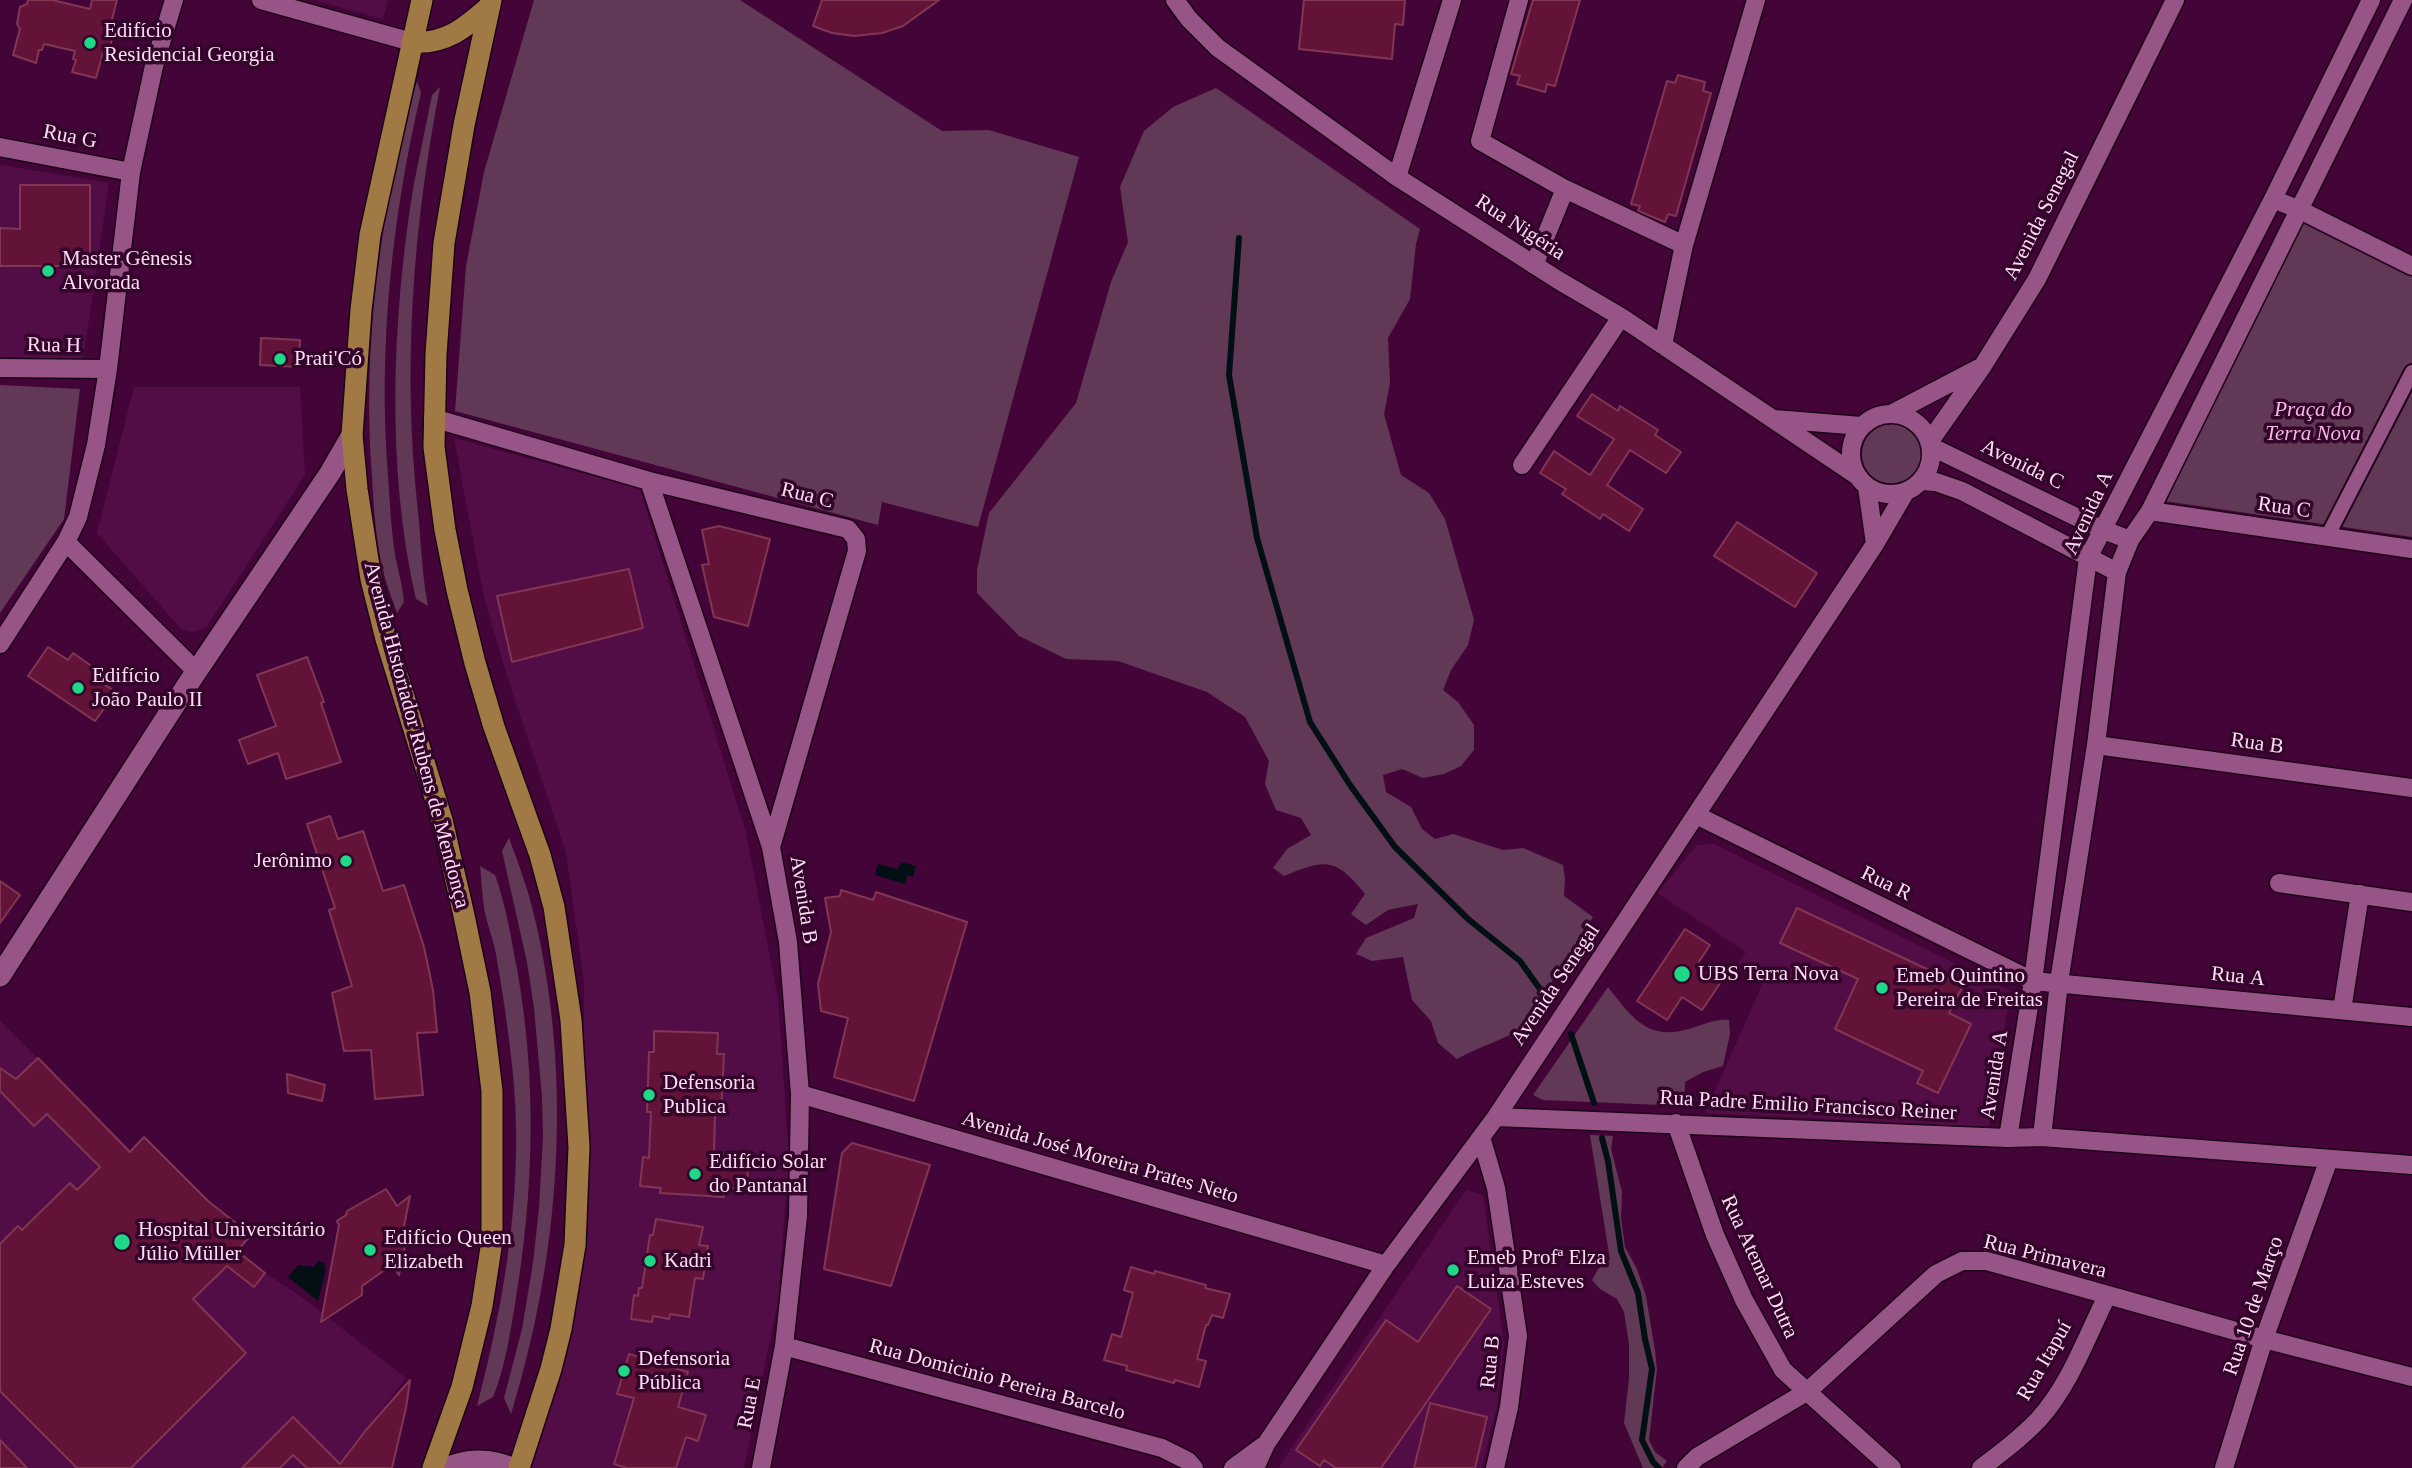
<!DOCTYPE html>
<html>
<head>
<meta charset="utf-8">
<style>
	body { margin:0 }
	canvas { display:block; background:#430438 }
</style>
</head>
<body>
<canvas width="2412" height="1468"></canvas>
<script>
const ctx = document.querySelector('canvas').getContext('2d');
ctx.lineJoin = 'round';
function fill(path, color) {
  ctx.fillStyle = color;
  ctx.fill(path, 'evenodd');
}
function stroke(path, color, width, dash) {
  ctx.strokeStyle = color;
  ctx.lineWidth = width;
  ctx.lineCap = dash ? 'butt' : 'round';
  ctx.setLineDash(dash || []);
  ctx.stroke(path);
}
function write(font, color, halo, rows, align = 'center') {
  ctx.font = font + ' Georgia,serif';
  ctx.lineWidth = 7;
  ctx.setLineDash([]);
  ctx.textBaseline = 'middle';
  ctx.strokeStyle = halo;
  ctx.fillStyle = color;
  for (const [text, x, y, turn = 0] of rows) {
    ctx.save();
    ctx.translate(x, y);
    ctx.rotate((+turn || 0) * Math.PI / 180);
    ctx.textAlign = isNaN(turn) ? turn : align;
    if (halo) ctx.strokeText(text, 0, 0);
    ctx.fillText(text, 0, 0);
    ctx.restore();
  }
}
const built = new Path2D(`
	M314 0H388L383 19Z
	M0 165 109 183 83 360H0Z
	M134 387H300L305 475 206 628 192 632 181 629 97 533Z
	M454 438 640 489 746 833 778 999 789 1160 778 1301 744 1468H532L525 1465 584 1203V982L566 852 514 698 484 598Z
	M1714 844 2010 991 1989 1127 1705 1113 1762 985 1735 967 1746 952 1657 893 1697 845Z
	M0 1021 130 1151 144 1137 209 1201 251 1235 239 1250 265 1273 299 1295 406 1378 335 1468H0Z
	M1466 1190 1483 1195 1504 1344 1497 1406 1482 1468H1278Z`);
const green = new Path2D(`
	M534 0H740L942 131 989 130 1079 157 978 527 882 502 878 525 455 411 466 266 484 172Z
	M417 81 421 93C392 217 378 347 388 475 390 503 391 532 396 560 399 574 403 587 404 602L397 613C393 601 388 589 385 578 376 546 374 510 372 477 362 344 380 209 417 81Z
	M440 87C413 227 402 369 418 511 421 543 422 575 428 606L416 599C386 469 392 320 413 189 419 157 426 126 432 95Z
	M1216 88 1420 229 1416 244 1410 299 1388 338 1390 383 1384 414 1401 475 1429 493 1445 519 1474 620 1468 645 1451 670 1443 690 1458 702 1474 725V750L1461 766 1444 774 1423 778 1402 769 1383 775 1386 792 1411 807 1422 829 1435 839 1453 834 1503 850 1523 848 1563 865 1565 879 1564 896 1593 917 1524 1026C1504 1041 1479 1046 1457 1059L1438 1043 1431 1021 1412 1000 1403 957 1372 961 1356 954 1366 938 1414 918 1418 904 1388 910 1366 925 1351 914 1365 894C1335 857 1326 859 1284 876L1273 868 1287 849 1311 835 1301 818 1276 810 1265 784 1269 761 1245 717 1207 692 1118 661 1066 659 1019 636 977 593V570L989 513 1076 403 1111 282 1128 242 1120 187 1144 131 1173 107Z
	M2302 218 2412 274V537L2164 501Z
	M0 385 80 389 64 519 0 613Z
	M1862 454a30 30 0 1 1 60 0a30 30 0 1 1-60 0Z
	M509 838C519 865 529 892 535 919 573 1081 560 1256 511 1414L504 1398 522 1329 533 1263 539 1208 543 1136 542 1097 534 1008 527 962 502 851Z
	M480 866 495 875C506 905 511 938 517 969 537 1080 534 1192 515 1304 510 1334 505 1368 493 1397L477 1406C506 1295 525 1180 512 1065 508 1027 502 987 495 949 492 937 488 926 485 913 482 898 482 882 480 866Z
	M1608 987C1633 1019 1648 1042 1692 1028 1706 1024 1715 1019 1729 1020L1730 1034 1723 1066 1703 1072 1685 1082 1684 1106 1543 1100 1533 1095Z
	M1590 1135 1613 1136 1611 1149 1622 1192 1621 1218 1625 1247 1637 1269 1646 1296 1655 1351 1657 1369 1649 1440 1655 1452 1667 1461 1662 1468H1643L1624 1423 1629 1379V1344L1624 1312 1617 1299 1600 1289 1592 1280 1598 1269 1610 1260Z`);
const water = new Path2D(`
	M901 862 916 866 913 877 908 875 905 884 875 875 878 864 898 869Z
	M319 1261 324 1263 326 1269 318 1301 288 1277 298 1265 313 1267Z`);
const stream = new Path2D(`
	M1239 238 1229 375 1257 538 1310 722 1350 785 1395 847 1468 919 1520 961 1550 1003
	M1571 1034 1594 1103
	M1602 1138 1608 1161 1621 1251 1638 1293 1645 1339 1652 1369 1642 1440 1653 1462 1659 1468`);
const building = new Path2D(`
	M28 0H52L90 9 92 0H117L110 27 114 33 109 50 103 53 96 78 72 72 76 60 73 59 75 51 44 44 42 50H39L36 63 13 55 20 29 17 24 20 7 27 4Z
	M822 0H939L903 26 882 33 854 36 832 33 813 26Z
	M1304 0H1405L1403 25 1395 24 1392 59 1299 49Z
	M1533 0H1580L1555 86 1547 84 1545 92 1517 84 1520 76 1511 74Z
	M1678 75 1705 82 1703 91 1711 93 1676 216 1668 214 1665 222 1638 211 1640 206 1631 204 1667 81 1675 83Z
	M20 185H90V266H0V228L20 229Z
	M261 338 300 340 299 367 260 365Z
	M1592 394 1618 411 1620 406 1658 430 1655 435 1681 452 1666 473 1630 450 1607 485 1643 509 1629 531 1603 514 1600 519 1562 494 1566 489 1540 473 1554 451 1590 475 1614 439 1577 416Z
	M1737 522 1817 573 1795 607 1714 556Z
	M719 526 770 539 748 626 714 617 702 565 709 564 702 530Z
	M629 569 643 628 512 662 497 596Z
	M48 647 68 660 73 653 100 672 96 679 116 692 95 721 28 676Z
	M307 657 324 702 321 703 341 762 286 779 278 753 248 764 239 740 276 726 257 675Z
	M330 816 338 839 363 831 383 891 404 885 424 947 433 990 437 1032 417 1033 423 1095 375 1099 371 1050 344 1051 332 993 352 986 329 910 335 908 307 824Z
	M0 881 20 895 0 923Z
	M841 890 873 900 876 892 967 922 914 1101 834 1077 848 1018 821 1011 818 984 831 932 825 898 840 896Z
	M1797 908 1963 986 1949 1013 1971 1024 1938 1093 1917 1083 1923 1071 1835 1029 1858 979 1780 943Z
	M1685 929 1710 945 1696 966 1721 982 1702 1010 1682 997 1667 1020 1637 1001Z
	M654 1031 718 1033 717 1054H724L721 1114H715L714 1153 726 1154 725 1164 748 1166 747 1189 725 1188 724 1197 660 1193 661 1188 640 1186 643 1157 649 1158 651 1112H647L649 1052H654Z
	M38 1058 130 1152 144 1137 208 1201 251 1235 237 1251 265 1273 254 1287 227 1266 193 1299 246 1353 131 1468H77L0 1391V1244L18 1226 22 1230 70 1183 77 1190 100 1167 47 1114 34 1126 0 1091V1068L16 1079Z
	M287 1074 325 1085 322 1101 288 1093Z
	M852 1143 930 1165 891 1286 824 1269 842 1153Z
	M386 1189 397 1206 410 1196 404 1226 408 1231 399 1275 392 1265 362 1286V1295L321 1322 339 1225 337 1221 346 1215 347 1211Z
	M656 1219 703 1227 699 1245 708 1246 703 1279 695 1278 689 1317 670 1314 669 1319 653 1316 652 1322 631 1319 634 1295 638 1296 639 1288H642L650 1235H653Z
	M1131 1267 1154 1274 1155 1271 1206 1285 1205 1288 1230 1294 1223 1318 1212 1315 1208 1325H1206L1197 1359 1206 1361 1199 1387 1175 1380 1174 1383 1126 1370 1127 1366 1104 1360 1112 1334 1121 1337 1133 1293 1124 1290Z
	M1457 1286 1491 1309 1381 1468H1336L1324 1460 1320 1466 1296 1450 1386 1320 1418 1342Z
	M629 1354 688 1372 678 1407 706 1415 698 1441 686 1437 676 1468H627L614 1464 634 1398 617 1394Z
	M410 1380 406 1408 392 1468H307L293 1455 280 1468H242L293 1417 340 1464 366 1430Z
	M1430 1403 1487 1417 1475 1468H1414Z
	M0 1440 27 1468H0Z`);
const pedestrian = new Path2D(`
	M2327 537 2412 372`);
const minor = new Path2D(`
	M261 0 412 42
	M1175 0 1189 19 1218 48 1397 177 1558 280 1621 317 1856 475
	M1519 0 1480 141 1565 189 1684 245
	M0 147 131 172
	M1397 177 1452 0
	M2273 199 2300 210 2412 266
	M1534 265 1565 189
	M1663 345 1684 245 1756 0
	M0 368 108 369
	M1893 413 1979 368
	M1851 454a40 40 0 1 1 80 0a40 40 0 1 1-80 0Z
	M433 418 649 481 848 529 856 539 857 551 771 847
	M1774 419 1861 426
	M1930 441 1982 367 2037 279 2175 0
	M1932 447 2101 529 2130 540
	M1522 465 1621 317
	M649 481 771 847 788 942 800 1094 798 1216 784 1346 761 1468
	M1921 481 1936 482 1962 491 2117 572
	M1867 487 1875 544
	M2150 511 2412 549
	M66 542 196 671
	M0 644 66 542 78 517 96 445 108 369 131 172 154 66 174 0
	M2096 745 2412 788
	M1696 815 2033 981 2412 1017
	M2279 883 2412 902
	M2342 1010 2360 894
	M800 1094 1386 1265
	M1496 1117 2008 1138 2042 1137 2412 1165
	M1676 1123 1715 1235 1744 1300 1783 1370 1892 1468
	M1481 1137 1496 1188 1518 1336 1509 1407 1495 1468
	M2042 1137 2059 982 2096 745 2117 572 2130 540 2150 511 2403 0
	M2008 1138 2033 981 2088 558 2273 199 2371 0
	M784 1346 1162 1448 1188 1461 1194 1468
	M443 1468C467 1456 491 1457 516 1468
	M1233 1468 1263 1446
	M1255 1468 1266 1444 1386 1265 1496 1117 1875 544 1906 491
	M1686 1468 1697 1457 1808 1391 1936 1274 1962 1261H1987L2264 1339 2412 1377
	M1981 1468C2001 1453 2021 1438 2039 1419 2070 1385 2087 1336 2107 1296
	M2224 1468 2264 1339 2329 1159`);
const tertiary = new Path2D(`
	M0 976 186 687 330 473 352 435`);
const primary = new Path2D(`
	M422 0 370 235 361 310 352 435 357 489 371 579 386 639 442 820 463 911 480 992 492 1091V1241L482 1306 462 1387 433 1468
	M491 0 464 125 444 243 436 354 434 447 445 530 457 590 475 663 494 727 540 855 554 907 571 1020 579 1147 575 1245 561 1329 551 1369 519 1468
	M412 42C446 45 466 27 490 6`);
const markers = [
	[90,43,7,"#1ed888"],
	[48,271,7,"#1ed888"],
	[280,359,7,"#1ed888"],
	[78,688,7,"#1ed888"],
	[346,861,7,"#1ed888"],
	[1682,974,9,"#1ed888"],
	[1882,988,7,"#1ed888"],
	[649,1095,7,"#1ed888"],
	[695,1174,7,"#1ed888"],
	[122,1242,9,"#1ed888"],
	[370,1250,7,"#1ed888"],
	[650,1261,7,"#1ed888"],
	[1453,1270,7,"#1ed888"],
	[624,1371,7,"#1ed888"]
];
const poiNames = [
	["Edifício",104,31],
	["Residencial Georgia",104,55],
	["Master Gênesis",62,259],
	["Alvorada",62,283],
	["Prati'Có",294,359],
	["Edifício",92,676],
	["João Paulo II",92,700],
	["Jerônimo",332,861,"right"],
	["UBS Terra Nova",1698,974],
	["Emeb Quintino",1896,976],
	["Pereira de Freitas",1896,1000],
	["Defensoria",663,1083],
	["Publica",663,1107],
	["Edifício Solar",709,1162],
	["do Pantanal",709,1186],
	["Hospital Universitário",138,1230],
	["Júlio Müller",138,1254],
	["Edifício Queen",384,1238],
	["Elizabeth",384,1262],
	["Emeb Profª Elza",1467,1258],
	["Luiza Esteves",1467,1282],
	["Kadri",664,1261],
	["Defensoria",638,1359],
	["Pública",638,1383]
];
const streetNames = [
	["Rua G",70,137,11],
	["Avenida Senegal",2042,216,-63],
	["Rua Nigéria",1520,228,33],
	["Rua H",54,346,1],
	["Avenida C",2022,465,26],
	["Rua C",807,496,14],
	["Rua C",2284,508,8],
	["Avenida A",2089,513,-65],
	["Avenida Historiador Rubens de Mendonça",416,735,75],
	["Rua B",2257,744,8],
	["Rua R",1886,884,26],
	["Avenida B",803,900,81],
	["Rua A",2238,977,6],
	["Avenida Senegal",1556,985,-56],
	["Avenida A",1995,1075,-81],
	["Rua Padre Emilio Francisco Reiner",1808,1106,3],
	["Avenida José Moreira Prates Neto",1100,1158,16],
	["Rua Primavera",2045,1257,14],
	["Rua Atemar Dutra",1759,1267,65],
	["Rua 10 de Março",2254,1306,-71],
	["Rua Itapuí",2045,1361,-60],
	["Rua B",1491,1362,-84],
	["Rua Domicinio Pereira Barcelo",997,1380,15],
	["Rua E",750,1403,-79]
];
const parkNames = [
	["Praça do",2313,410],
	["Terra Nova",2313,434]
];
fill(built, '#520d46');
fill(green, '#613856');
fill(water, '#020f14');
stroke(stream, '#020f14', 6);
fill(building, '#631338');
stroke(building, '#813654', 2);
stroke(pedestrian, '#1e0218', 18);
stroke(minor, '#1e0218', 21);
stroke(tertiary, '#1e0218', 24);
stroke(primary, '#1e0218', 24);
stroke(pedestrian, '#975486', 14);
stroke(minor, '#975486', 18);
stroke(tertiary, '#975486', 21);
stroke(primary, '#a17945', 21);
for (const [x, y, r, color] of markers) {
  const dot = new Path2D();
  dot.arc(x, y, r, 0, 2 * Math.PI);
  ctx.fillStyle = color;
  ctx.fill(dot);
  stroke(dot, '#33052a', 2.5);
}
write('21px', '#fcddf2', '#33052a', poiNames, 'left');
write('21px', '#fcddf2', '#33052a', streetNames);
write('italic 21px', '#f4b8e3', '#33052a', parkNames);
</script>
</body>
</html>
